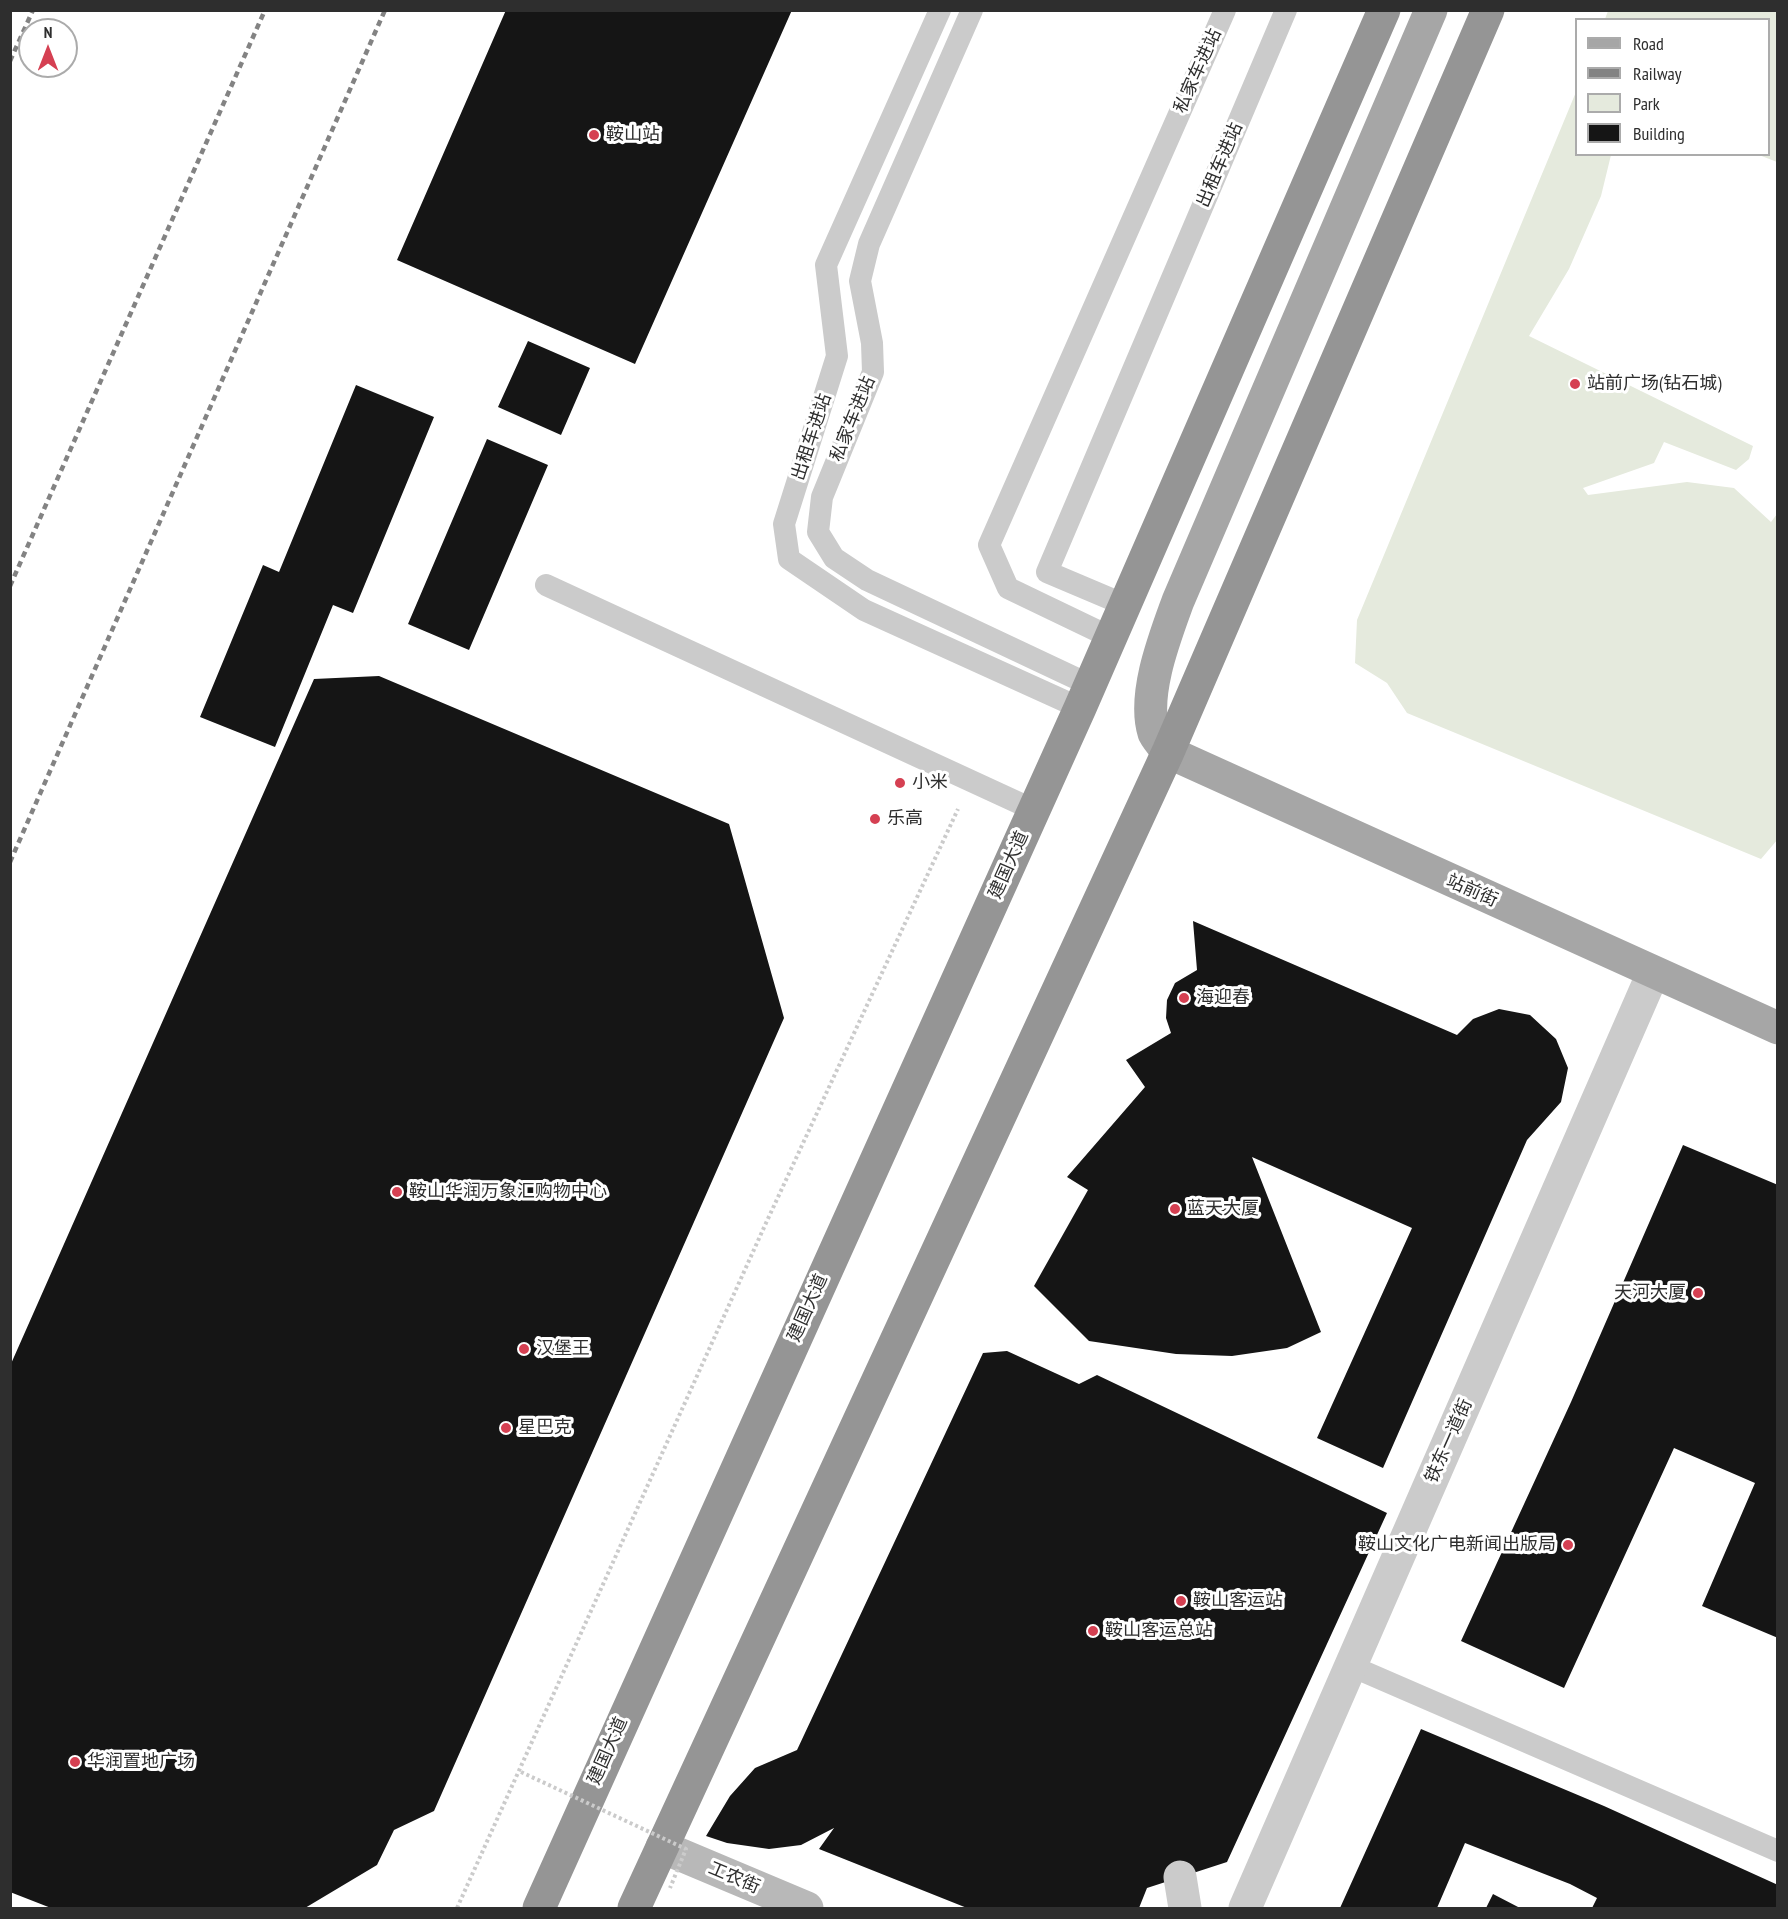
<!DOCTYPE html>
<html>
<head>
<meta charset="utf-8">
<style>
	body { margin:0 }
	#map { position:relative; width:1788px; height:1919px; overflow:hidden; background:#fff; font-family:"PT Sans Narrow",sans-serif }
	canvas { display:block }
	.frame { position:absolute; inset:0; border:12px solid #2e2e2e; pointer-events:none }
	.legend { position:absolute; left:1575px; top:18px; width:195px; height:138px; box-sizing:border-box; background:#fff; border:2px solid #ababab; margin:0; padding:8px 10px; list-style:none; font-size:18px; color:#2e2e2e }
	.legend li { display:flex; align-items:center; gap:12px; height:30px }
	.legend b { width:30px; border:2px solid #ababab }
	.north { position:absolute; left:18px; top:18px; width:60px; height:60px; box-sizing:border-box; background:#fff; border:2px solid #ababab; border-radius:50%; rotate:0deg; font-size:16px; font-weight:700; line-height:24px; text-align:center; color:#2e2e2e }
	.north::after { content:''; display:block; margin:auto; width:21px; height:27px; background:#d54052; clip-path:polygon(50% 0,100% 100%,50% 72%,0 100%) }
</style>
</head>
<body>
<div id="map">
<canvas width="1788" height="1919"></canvas>
<div class="frame"></div>
<ul class="legend">
<li><b style="height:8px;background:#a6a6a6"></b>Road</li>
<li><b style="height:8px;background:#838383"></b>Railway</li>
<li><b style="height:16px;background:#e5eadd"></b>Park</li>
<li><b style="height:16px;background:#151515"></b>Building</li>
</ul>
<div class="north">N</div>
</div>
<script>
const ctx = document.querySelector('canvas').getContext('2d');
ctx.lineJoin = 'round';
function fill(path, color) {
  ctx.fillStyle = color;
  ctx.fill(path, 'evenodd');
}
function stroke(path, color, width, dash) {
  ctx.strokeStyle = color;
  ctx.lineWidth = width;
  ctx.lineCap = dash ? 'butt' : 'round';
  ctx.setLineDash(dash || []);
  ctx.stroke(path);
}
function write(font, color, halo, rows, align = 'center') {
  ctx.font = font + ' "PT Sans Narrow","Noto Sans SC",sans-serif';
  ctx.lineWidth = 6;
  ctx.setLineDash([]);
  ctx.textBaseline = 'middle';
  ctx.strokeStyle = halo;
  ctx.fillStyle = color;
  for (const [text, x, y, turn = 0] of rows) {
    ctx.save();
    ctx.translate(x, y);
    ctx.rotate((+turn || 0) * Math.PI / 180);
    ctx.textAlign = isNaN(turn) ? turn : align;
    if (halo) ctx.strokeText(text, 0, 0);
    ctx.fillText(text, 0, 0);
    ctx.restore();
  }
}
const green = new Path2D(`
	M1608 11H1777V162L1759 155 1768 154V20L1605 19Z
	M1576 92V154L1611 155 1601 196 1569 269 1529 336 1753 446 1749 459 1736 470 1664 442 1654 463 1583 488 1588 495 1687 482 1734 488 1771 522 1777 514 1778 839 1761 859 1407 713 1387 683 1355 663 1357 620Z`);
const building = new Path2D(`
	M506 10H792L635 364 397 260Z
	M528 341 590 368 561 435 498 407Z
	M356 385 434 417 353 613 333 605 275 747 200 717 263 565 279 572Z
	M487 439 548 465 469 650 408 624Z
	M379 676 729 824 784 1018 434 1811 394 1830 377 1865 305 1908H51L10 1892V1366L314 679Z
	M1193 921 1457 1035 1473 1019 1499 1009 1530 1015 1556 1039 1568 1068 1561 1102 1527 1140 1383 1468 1317 1438 1412 1228 1252 1157 1321 1332 1287 1348 1232 1356 1176 1354 1089 1341 1034 1286 1088 1190 1067 1177 1145 1087 1126 1060 1171 1033 1166 1018 1167 1000 1175 983 1197 970Z
	M1683 1145 1778 1185V1638L1702 1606 1755 1483 1674 1448 1564 1688 1461 1641 1571 1402Z
	M1007 1351 1079 1384 1097 1375 1387 1513 1227 1862 1147 1888 1139 1908H967L819 1849 834 1828 801 1845 769 1849 727 1843 706 1836 730 1796 755 1768 797 1750 983 1353Z
	M1421 1729 1604 1806 1778 1885V1908H1592L1597 1898 1570 1884 1465 1843 1437 1908H1340Z
	M1493 1894 1520 1908H1486Z`);
const path = new Path2D(`
	M457 1908 766 1223 958 809`);
const lane = new Path2D(`
	M940 10 826 265 837 356 784 524 789 559 864 610 1080 708
	M972 10 869 244 860 281 872 343 873 372 822 497 818 532 834 558 867 580 1090 685
	M546 585 1034 810
	M1125 605 1047 572 1286 10
	M1110 637 1008 588 989 545 1225 10
	M1351 1666 1778 1851`);
const street = new Path2D(`
	M1180 1877 1185 1908
	M1245 1908 1653 973`);
const secondary = new Path2D(`
	M662 1847 807 1908`);
const primary = new Path2D(`
	M1431 10 1178 601C1165 637 1142 695 1154 733 1157 739 1163 746 1168 752L1778 1028`);
const highway = new Path2D(`
	M539 1908 1080 708 1384 10
	M634 1908 1168 752 1488 10`);
const rail = new Path2D(`
	M10 61 33 10
	M10 586 265 10
	M10 862 385 10`);
const pathBridge = new Path2D(`
	M521 1772 686 1849 670 1888`);
const markers = [
	[594,135,6,"#d54052"],
	[1575,384,6,"#d54052"],
	[900,783,6,"#d54052"],
	[875,819,6,"#d54052"],
	[1184,998,6,"#d54052"],
	[397,1192,6,"#d54052"],
	[1175,1209,6,"#d54052"],
	[1698,1293,6,"#d54052"],
	[524,1349,6,"#d54052"],
	[506,1428,6,"#d54052"],
	[1568,1545,6,"#d54052"],
	[1181,1601,6,"#d54052"],
	[1093,1631,6,"#d54052"],
	[75,1762,6,"#d54052"]
];
const streetNames = [
	["私家车进站",1198,71,-66],
	["出租车进站",1220,165,-67],
	["私家车进站",853,419,-68],
	["出租车进站",812,437,-72],
	["建国大道",1009,865,-66],
	["站前街",1472,891,24],
	["建国大道",808,1308,-66],
	["铁东一道街",1449,1441,-66],
	["建国大道",608,1751,-66],
	["工农街",734,1878,23]
];
const poiNames = [
	["鞍山站",606,135],
	["站前广场(钻石城)",1587,384],
	["小米",912,783],
	["乐高",887,819],
	["海迎春",1196,998],
	["鞍山华润万象汇购物中心",409,1192],
	["蓝天大厦",1187,1209],
	["天河大厦",1686,1293,"right"],
	["汉堡王",536,1349],
	["星巴克",518,1428],
	["鞍山文化广电新闻出版局",1556,1545,"right"],
	["鞍山客运站",1193,1601],
	["鞍山客运总站",1105,1631],
	["华润置地广场",87,1762]
];
fill(green, '#e5eadd');
fill(building, '#151515');
stroke(path, '#cbcbcb', 4, [3, 3]);
stroke(lane, '#cbcbcb', 22);
stroke(street, '#cbcbcb', 33);
stroke(secondary, '#b8b8b8', 33);
stroke(primary, '#a6a6a6', 33);
stroke(highway, '#959595', 33);
stroke(rail, '#838383', 4.5, [6, 4.5]);
stroke(pathBridge, '#cbcbcb', 4, [3, 3]);
for (const [x, y, r, color] of markers) {
  const dot = new Path2D();
  dot.arc(x, y, r, 0, 2 * Math.PI);
  ctx.fillStyle = color;
  ctx.fill(dot);
  stroke(dot, '#fff', 2);
}
write('18px', '#2e2e2e', '#fff', streetNames);
write('18px', '#2e2e2e', '#fff', poiNames, 'left');
</script>
</body>
</html>
